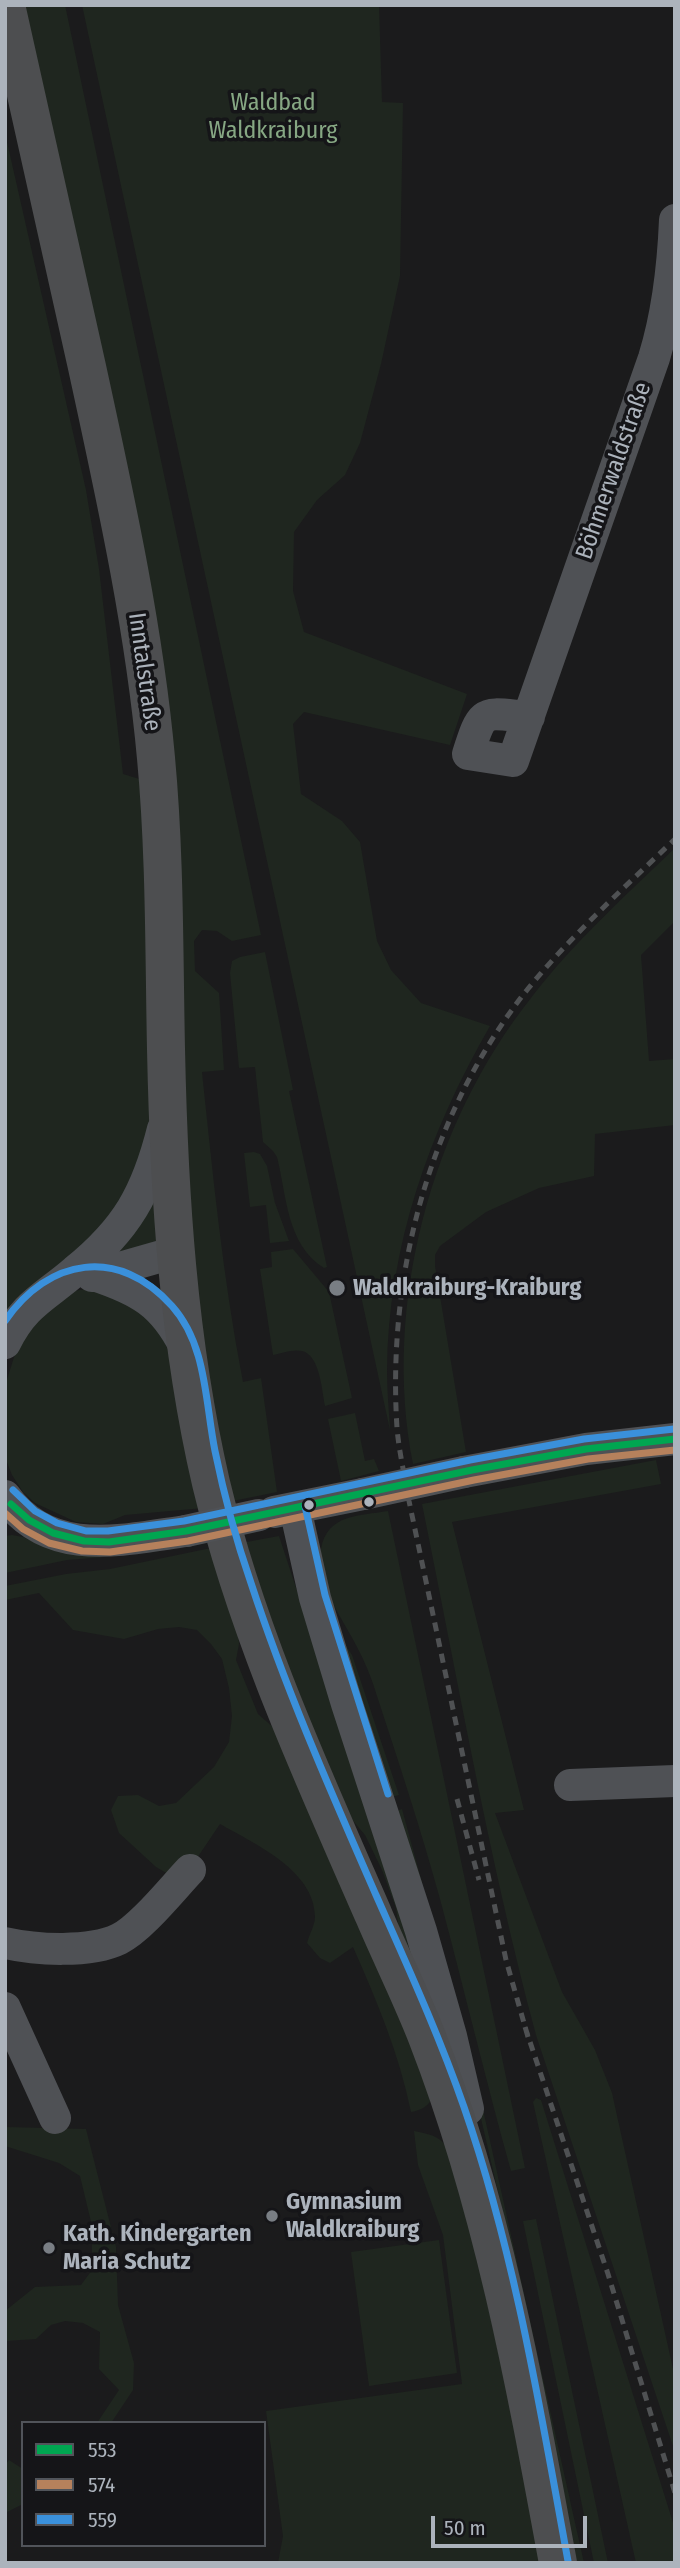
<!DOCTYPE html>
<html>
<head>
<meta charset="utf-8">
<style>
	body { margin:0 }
	#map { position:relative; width:680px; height:2568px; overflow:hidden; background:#1b1b1c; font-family:"Fira Sans Condensed",sans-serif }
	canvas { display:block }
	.frame { position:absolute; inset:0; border:7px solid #acb3bc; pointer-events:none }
	.legend { position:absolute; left:21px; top:2421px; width:245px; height:126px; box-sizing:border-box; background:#151518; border:2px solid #51545a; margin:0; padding:9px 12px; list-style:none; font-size:21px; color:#acb3bc }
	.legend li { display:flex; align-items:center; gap:14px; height:35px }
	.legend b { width:35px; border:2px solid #51545a }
	.scale { position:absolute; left:431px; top:2516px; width:156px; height:32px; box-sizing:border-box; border:4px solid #acb3bc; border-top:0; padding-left:9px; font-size:21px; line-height:24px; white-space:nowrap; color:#acb3bc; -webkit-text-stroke:5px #151518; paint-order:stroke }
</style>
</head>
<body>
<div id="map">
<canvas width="680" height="2568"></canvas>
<div class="frame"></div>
<ul class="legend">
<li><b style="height:9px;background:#00a651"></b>553</li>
<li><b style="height:9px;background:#b6815c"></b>574</li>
<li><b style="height:9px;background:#3a90db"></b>559</li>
</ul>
<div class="scale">50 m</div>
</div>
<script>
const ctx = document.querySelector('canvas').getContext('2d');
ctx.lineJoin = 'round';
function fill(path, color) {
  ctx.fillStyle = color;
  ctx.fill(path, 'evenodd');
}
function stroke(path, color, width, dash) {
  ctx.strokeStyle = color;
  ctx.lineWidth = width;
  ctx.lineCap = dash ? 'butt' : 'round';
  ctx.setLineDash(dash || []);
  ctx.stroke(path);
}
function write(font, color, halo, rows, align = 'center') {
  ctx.font = font + ' "Fira Sans Condensed",sans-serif';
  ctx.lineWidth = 7;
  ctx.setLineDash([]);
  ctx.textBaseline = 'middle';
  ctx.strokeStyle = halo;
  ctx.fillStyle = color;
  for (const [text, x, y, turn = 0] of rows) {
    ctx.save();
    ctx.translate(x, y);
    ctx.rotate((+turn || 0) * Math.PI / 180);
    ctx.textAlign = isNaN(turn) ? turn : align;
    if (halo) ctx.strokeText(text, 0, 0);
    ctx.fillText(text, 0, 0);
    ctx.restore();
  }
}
const green = new Path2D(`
	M19 5H65L261 935 232 941 217 931 202 930 194 941 195 971 219 993 224 1070 202 1072C213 1176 223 1279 243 1382L261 1378 277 1492 228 1502 197 1349 177 971Z
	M82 5H379L382 102 403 103 400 276 381 364 360 443 345 475 317 500 294 532 293 591 304 632 467 694 450 745 304 712 293 724 301 794 342 821 360 842 377 941 391 970 421 1003 490 1026C429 1132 388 1247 387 1371 387 1391 389 1411 390 1430Z
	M5 133 86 490 99 569 123 774 146 781 152 1122 145 1154 111 1221 5 1318Z
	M675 848V921L641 955 649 1061 675 1059V1125L595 1134 594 1176 539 1188 486 1212 440 1246 435 1255V1266L466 1452 413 1464C382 1306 431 1124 531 998 573 943 625 896 675 848Z
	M265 952 293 1090 289 1091 327 1267 324 1268C286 1244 287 1196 277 1157L273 1151 263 1142 255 1067 239 1068 230 973 232 961 240 957Z
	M254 1152 260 1154 267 1166 275 1203 289 1241 270 1243 266 1205 250 1207 244 1153Z
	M155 1203 158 1245 111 1253 147 1204Z
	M293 1249 329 1292 352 1398 325 1406C322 1391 320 1355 302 1351 293 1349 282 1353 273 1355L260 1269 272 1267 271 1252Z
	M97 1287 116 1291 164 1331 204 1508 125 1515 103 1524 76 1522 35 1503 23 1492 12 1475 5 1457V1386L15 1354 37 1316 74 1291Z
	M355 1413 365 1461 374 1459 379 1471 341 1481 328 1419Z
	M656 1460 661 1484 452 1522 524 1810 495 1813 562 1992 595 2050 612 2093 675 2378V2452L536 2035C489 1860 458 1681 422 1504Z
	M388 1511 525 2168 511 2171C486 2081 464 1989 440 1899 421 1830 399 1763 377 1696 372 1679 365 1662 357 1647 342 1617 315 1584 321 1549 327 1514 359 1516 388 1511Z
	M12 1535 23 1537 53 1550 105 1557 67 1560 5 1573V1536Z
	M279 1536 442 2031 401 1945 396 1908 382 1870 365 1835 338 1803 241 1543Z
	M211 1548 236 1615 239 1644 236 1660 258 1714 282 1735 433 2096C429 2106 422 2110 411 2112 399 2054 377 2001 353 1947L330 1963 320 1958 307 1943C309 1935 315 1925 315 1917 315 1870 253 1843 220 1824L197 1858 168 1874 156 1867 119 1833 111 1810 118 1796 138 1795 159 1806 176 1803 214 1767 229 1742 232 1716 229 1688 222 1659 211 1644 197 1630 179 1627 158 1629 124 1639 73 1630 39 1593 5 1600V1586L66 1574 110 1569Z
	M332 1624 352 1655 399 1795 388 1798Z
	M402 1809 480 2096 584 2563H572L519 2282 476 2097 391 1813Z
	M536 2098 541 2100 675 2529V2563H636L533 2102Z
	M5 2127 86 2129 116 2247 118 2305 134 2363 133 2390 111 2423H97L119 2390 99 2369 100 2332 83 2323 65 2321 51 2325 36 2339 5 2341V2311L35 2287 81 2285 92 2270V2226L80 2176 59 2163 5 2146Z
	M414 2131C442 2136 445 2141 457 2166L545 2563H278L283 2536 266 2411 462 2384 443 2235 418 2165Z
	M536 2219 608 2563H594L523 2221Z
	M439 2240 457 2373 369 2386 351 2252Z
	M9 2460 23 2469V2504L5 2513V2465Z`);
const minor = new Path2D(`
	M529 717C482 713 483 707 468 754L513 761C560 627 607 493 654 358 668 313 673 268 675 220
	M94 1275C139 1290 163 1303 185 1347
	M92 1276 176 1252
	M5 1343C24 1304 45 1297 75 1271 127 1229 147 1193 163 1129
	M464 1472 586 1449 675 1439
	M5 1496C49 1559 122 1540 186 1531
	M295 1508 315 1598 347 1704 421 1931 451 2036 468 2109
	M274 1512 363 1494
	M570 1785 675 1781
	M5 1943C36 1950 90 1953 119 1939 141 1928 172 1889 190 1870
	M5 2008 55 2118`);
const major = new Path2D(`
	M6 5C33 126 60 246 87 367 115 496 144 626 156 758 165 854 164 952 166 1049 169 1194 178 1341 211 1483 247 1633 312 1774 374 1916 391 1956 411 1996 427 2037 493 2207 525 2384 558 2563`);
const rail = new Path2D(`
	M457 1799 479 1880
	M525 2027 608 2274 675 2493
	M528 2037 506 1960 409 1501C405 1477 399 1452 397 1428 387 1275 429 1117 523 995 568 938 623 889 675 839`);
const minorBridge = new Path2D(`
	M363 1494 464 1472
	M186 1531 259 1515`);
const bus1 = new Path2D(`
	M11 1504 29 1520 53 1533 84 1541 109 1542 186 1531 472 1470 586 1449 675 1439`);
const bus2 = new Path2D(`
	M5 1513 23 1529 49 1543 82 1551 110 1552 188 1541 474 1480 588 1459 675 1450`);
const bus3 = new Path2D(`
	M5 1321C48 1258 119 1246 172 1306 207 1345 205 1402 215 1451 224 1495 236 1540 251 1583 286 1690 331 1792 376 1895 407 1965 439 2035 464 2107 515 2254 540 2408 568 2561
	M13 1490 35 1511 57 1523 86 1531H108L184 1521 470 1460 584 1439 674 1429
	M305 1506 325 1595 388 1794`);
const markers = [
	[337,1288,9,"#797e84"],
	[369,1502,6,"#acb3bc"],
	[309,1505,6,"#acb3bc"],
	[272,2216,7,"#797e84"],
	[49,2248,7,"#797e84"]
];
const parkNames = [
	["Waldbad",273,103],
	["Waldkraiburg",273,131]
];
const streetNames = [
	["Böhmerwaldstraße",614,471,-71],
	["Inntalstraße",144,672,82]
];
const poiNames = [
	["Waldkraiburg-Kraiburg",353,1288],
	["Gymnasium",286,2202],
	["Waldkraiburg",286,2230],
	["Kath. Kindergarten",63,2234],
	["Maria Schutz",63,2262]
];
fill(green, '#1f261f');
stroke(minor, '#4f5155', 32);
stroke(major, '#4d4e50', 38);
stroke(rail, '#4f5153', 5, [9, 7]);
stroke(minorBridge, '#4f5155', 32);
stroke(bus1, '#00a651', 7);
stroke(bus2, '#b6815c', 7);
stroke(bus3, '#3a90db', 7);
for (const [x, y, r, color] of markers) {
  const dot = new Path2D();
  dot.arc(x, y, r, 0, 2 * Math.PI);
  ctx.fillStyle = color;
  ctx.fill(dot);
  stroke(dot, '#151518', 2.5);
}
write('24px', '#86a783', '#151518', parkNames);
write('24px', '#acb3bc', '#151518', streetNames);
write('bold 24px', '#acb3bc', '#151518', poiNames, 'left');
</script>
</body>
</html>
